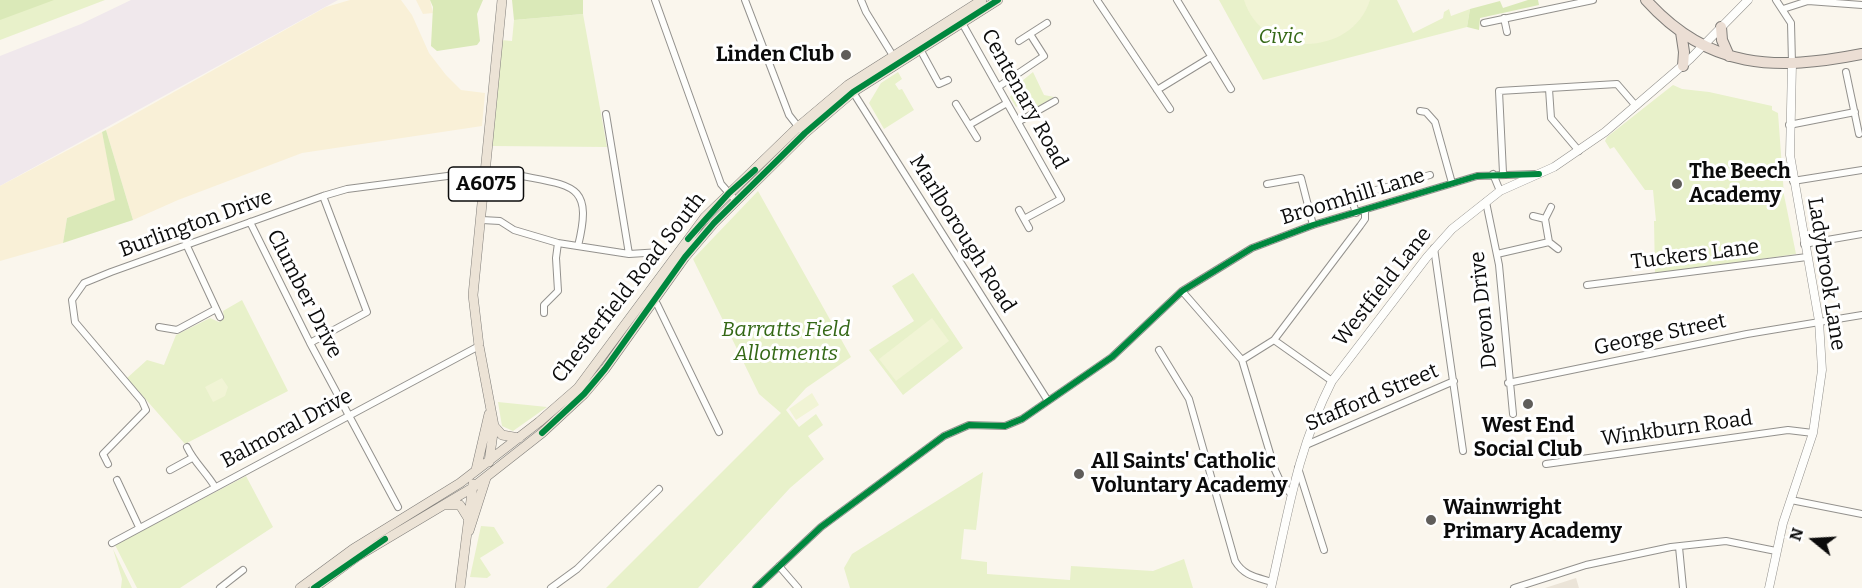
<!DOCTYPE html>
<html>
<head>
<meta charset="utf-8">
<style>
	body { margin:0 }
	#map { position:relative; width:1862px; height:588px; overflow:hidden; background:#faf6ed; font-family:Bitter,serif }
	canvas { display:block }
	.north { position:absolute; left:1784px; top:510px; width:60px; height:60px; -webkit-text-stroke:4px #fff; paint-order:stroke; rotate:288deg; font-size:16px; font-weight:700; line-height:24px; text-align:center; color:#0b0b0b }
	.north::after { content:''; display:block; margin:auto; width:21px; height:27px; background:#0b0b0b; clip-path:polygon(50% 0,100% 100%,50% 72%,0 100%) }
</style>
</head>
<body>
<div id="map">
<canvas width="1862" height="588"></canvas>
<div class="north">N</div>
</div>
<script>
const ctx = document.querySelector('canvas').getContext('2d');
ctx.lineJoin = 'round';
function fill(path, color) {
  ctx.fillStyle = color;
  ctx.fill(path, 'evenodd');
}
function stroke(path, color, width, dash) {
  ctx.strokeStyle = color;
  ctx.lineWidth = width;
  ctx.lineCap = dash ? 'butt' : 'round';
  ctx.setLineDash(dash || []);
  ctx.stroke(path);
}
function write(font, color, halo, rows, align = 'center') {
  ctx.font = font + ' Bitter,serif';
  ctx.lineWidth = 6;
  ctx.setLineDash([]);
  ctx.textBaseline = 'middle';
  ctx.strokeStyle = halo;
  ctx.fillStyle = color;
  for (const [text, x, y, turn = 0] of rows) {
    ctx.save();
    ctx.translate(x, y);
    ctx.rotate((+turn || 0) * Math.PI / 180);
    ctx.textAlign = isNaN(turn) ? turn : align;
    if (halo) ctx.strokeText(text, 0, 0);
    ctx.fillText(text, 0, 0);
    ctx.restore();
  }
}
const industrial = new Path2D(`
	M131 0H338L0 186V56L81 24Z`);
const farmland = new Path2D(`
	M350 0H401L412 15 429 53 446 75 461 90 485 93 482 126 302 153 178 200 133 220 106 130 326 7Z
	M416 0H430L433 13 423 14Z
	M102 132 116 200 67 218 63 243 0 261V186Z`);
const green = new Path2D(`
	M0 0H105L0 40Z
	M1219 0H1397L1413 33 1443 18 1444 12 1449 9 1451 16 1470 9 1467 27 1263 80Z
	M583 14 607 147 492 146 501 40 512 41 514 20Z
	M898 72 902 79 895 84 899 90 902 89 914 110 884 129 869 103 881 83Z
	M1033 72 1044 95 1054 97 1030 111 1024 102 1016 107 1010 97 1022 81Z
	M1673 85 1682 89 1709 92 1772 106V110L1778 113 1784 195 1796 254 1655 274 1654 221H1656L1653 190H1645L1614 147 1610 149 1605 141 1607 137Z
	M758 191 851 357 806 388 786 410 799 427 816 414 823 425 808 436 824 459 790 488 698 588H606L781 413 759 394 693 259Z
	M913 273 963 348 903 395 869 350 914 321 892 286Z
	M242 300 288 391 185 444 127 378 147 360 164 365 176 335 210 318 219 322 224 319 223 311Z
	M498 402 547 407 513 431 502 426Z
	M983 472 976 530 964 529 961 559 987 562V574L1070 580 1071 566 1153 571 1184 559 1193 588H850L844 568 852 554Z
	M246 476 273 527 180 588H137L115 545Z
	M481 526 494 527 504 543 480 558 491 575 487 578 470 577Z
	M113 549 132 588H121L122 579Z`);
const forest = new Path2D(`
	M0 0H54L0 20Z
	M430 0H483L477 14 480 41 477 45 437 51 431 46 433 7Z
	M512 0H583V14L514 20Z
	M1528 0H1538L1539 5 1480 18 1479 30 1467 27 1470 9 1500 1 1503 8Z
	M106 130 133 220 63 243 67 218 115 200 102 132Z`);
const pitch = new Path2D(`
	M1244 0H1370C1352 58 1262 59 1244 0Z
	M932 318 949 341 896 381 879 359Z
	M222 378 228 387 225 396 213 402 205 387Z
	M812 393 819 405 796 420 789 409Z`);
const plaza = new Path2D(`
	M1576 578 1579 588H1545Z`);
const minor = new Path2D(`
	M655 0 721 184 736 201
	M745 0 789 115 800 129
	M861 0 866 12 895 59
	M1097 0 1170 109
	M1177 0 1231 89
	M1776 0 1791 23 1792 63
	M1783 9 1808 1 1862 5
	M1504 18 1507 32
	M961 21 1061 199 1024 219
	M1484 23 1593 0
	M1019 41 1047 23
	M921 51 939 84 948 80
	M1846 72 1859 134
	M998 87 1044 56 1030 34
	M851 89 1048 401
	M1549 89 1551 118 1579 151
	M1157 90 1211 57
	M956 104 977 138
	M1420 111 1426 112 1435 122 1452 183
	M606 114 629 254
	M1018 122 1055 101
	M969 125 1007 103
	M1789 125 1855 112
	M1503 173 1499 91 1617 84 1636 106
	M1493 174 1500 191
	M522 176C574 186 593 185 578 246
	M1793 181 1862 170
	M1267 184 1301 178 1313 225
	M1351 197 1356 213
	M1340 200 1430 175
	M1486 202 1499 265 1513 414
	M1019 210 1029 228
	M1533 216 1545 219 1551 207
	M482 220 500 221 514 230 558 243 629 254 661 252
	M250 222 310 343 398 507
	M1549 242 1558 249
	M186 244 220 317
	M1804 244 1862 234
	M1434 248 1463 451
	M1497 254 1549 242 1545 219
	M1587 285 1807 257
	M1182 291 1242 360 1275 470 1281 483 1291 494
	M650 299 657 304 719 432
	M544 313V305L558 291 556 258 558 243
	M159 327 177 330 216 309
	M1274 340 1332 381
	M310 343 367 312 323 196
	M1159 350 1189 399 1235 561C1244 576 1256 577 1272 582
	M1242 360 1274 340 1360 226 1365 219V210
	M1508 383 1747 334 1862 315
	M1306 445 1454 381
	M187 447C194 462 206 472 215 487
	M108 464 103 454 146 410 142 401 75 322 72 300 84 283 111 272 323 196 347 189 486 171
	M1546 464 1788 430 1813 433
	M1298 468 1324 550
	M170 470 192 458
	M117 480 139 527
	M1791 500 1862 514
	M112 543 479 346
	M1679 547 1683 588
	M779 566 798 588
	M220 588 243 570
	M551 588 577 569 659 489
	M756 588 821 527 944 436 969 425 1005 426 1022 419 1112 357 1182 291 1252 248 1313 225 1477 176 1535 174
	M1514 588 1586 565 1671 547 1726 541 1776 551`);
const tertiary = new Path2D(`
	M1271 588C1288 514 1297 450 1332 381L1427 257 1452 229 1500 191 1554 167 1605 132 1690 59 1748 0
	M1769 588 1783 523 1813 433 1822 370 1819 321 1790 155 1792 64`);
const primary = new Path2D(`
	M494 426 502 435 519 438
	M489 462 494 426 479 346 473 295 502 0
	M476 470 489 414
	M444 505H460L468 518
	M469 531 486 478
	M300 588 353 549 460 483 539 422 578 388 705 217 798 127 848 85 982 0
	M314 588 358 556 472 488 542 433 584 394 605 369 685 257 714 223 805 133 853 92 998 0
	M460 588 473 484`);
const trunk = new Path2D(`
	M1646 0C1709 70 1776 71 1862 54
	M1721 27 1722 40 1729 56
	M1681 32 1684 52 1683 66`);
const cycleway = new Path2D(`
	M688 239 729 193 755 170
	M542 433 584 394 605 369 685 257 714 223 805 133 853 92 998 0
	M314 588 385 539
	M756 588 821 527 944 436 969 425 1005 426 1022 419 1112 357 1182 291 1252 248 1313 225 1477 176 1539 174`);
const markers = [
	[846,55,6,"#5f5d5a"],
	[1677,184,6,"#5f5d5a"],
	[1528,404,6,"#5f5d5a"],
	[1079,474,6,"#5f5d5a"],
	[1431,520,6,"#5f5d5a"]
];
const shields = [
	[486,184,75]
];
const shieldNames = [
	["A6075",486,184]
];
const parkNames = [
	["Civic",1281,37],
	["Barratts Field",786,330],
	["Allotments",786,354]
];
const poiNames = [
	["Linden Club",834,55,"right"],
	["The Beech",1689,172],
	["Academy",1689,196],
	["West End",1528,426,"center"],
	["Social Club",1528,450,"center"],
	["All Saints' Catholic",1091,462],
	["Voluntary Academy",1091,486],
	["Wainwright",1443,508],
	["Primary Academy",1443,532]
];
const streetNames = [
	["Centenary Road",1024,99,61],
	["Broomhill Lane",1353,197,-17],
	["Burlington Drive",196,224,-20],
	["Marlborough Road",962,234,58],
	["Tuckers Lane",1695,255,-7],
	["Ladybrook Lane",1826,274,81],
	["Westfield Lane",1383,287,-52],
	["Chesterfield Road South",629,288,-52],
	["Clumber Drive",304,294,63],
	["Devon Drive",1484,310,-96],
	["George Street",1660,335,-12],
	["Stafford Street",1372,398,-23],
	["Balmoral Drive",287,429,-28],
	["Winkburn Road",1677,429,-8]
];
fill(industrial, '#f0e8ec');
fill(farmland, '#f9f0d7');
fill(green, '#e8f1ca');
fill(forest, '#dae9b8');
fill(pitch, '#f1f4d5');
fill(plaza, '#ebe4d8');
stroke(minor, '#93918d', 8);
stroke(tertiary, '#93918d', 9);
stroke(primary, '#807e7a', 10);
stroke(trunk, '#807e7a', 12);
stroke(minor, '#fefefc', 6);
stroke(tertiary, '#fefefc', 8);
stroke(primary, '#ece3d6', 9);
stroke(trunk, '#ebded4', 10);
stroke(cycleway, '#00873e', 6);
for (const [x, y, r, color] of markers) {
  const dot = new Path2D();
  dot.arc(x, y, r, 0, 2 * Math.PI);
  ctx.fillStyle = color;
  ctx.fill(dot);
  stroke(dot, '#fff', 2);
}
for (const [x, y, w] of shields) {
  const box = new Path2D();
  box.roundRect(x - w / 2, y - 17, w, 34, 4.5);
  ctx.fillStyle = '#fff';
  ctx.fill(box);
  stroke(box, '#0b0b0b', 1.5);
}
write('bold 20px', '#0b0b0b', null, shieldNames);
write('italic 21px', '#346816', '#fff', parkNames);
write('bold 21px', '#0b0b0b', '#fff', poiNames, 'left');
write('21px', '#0b0b0b', '#fff', streetNames);
</script>
</body>
</html>
